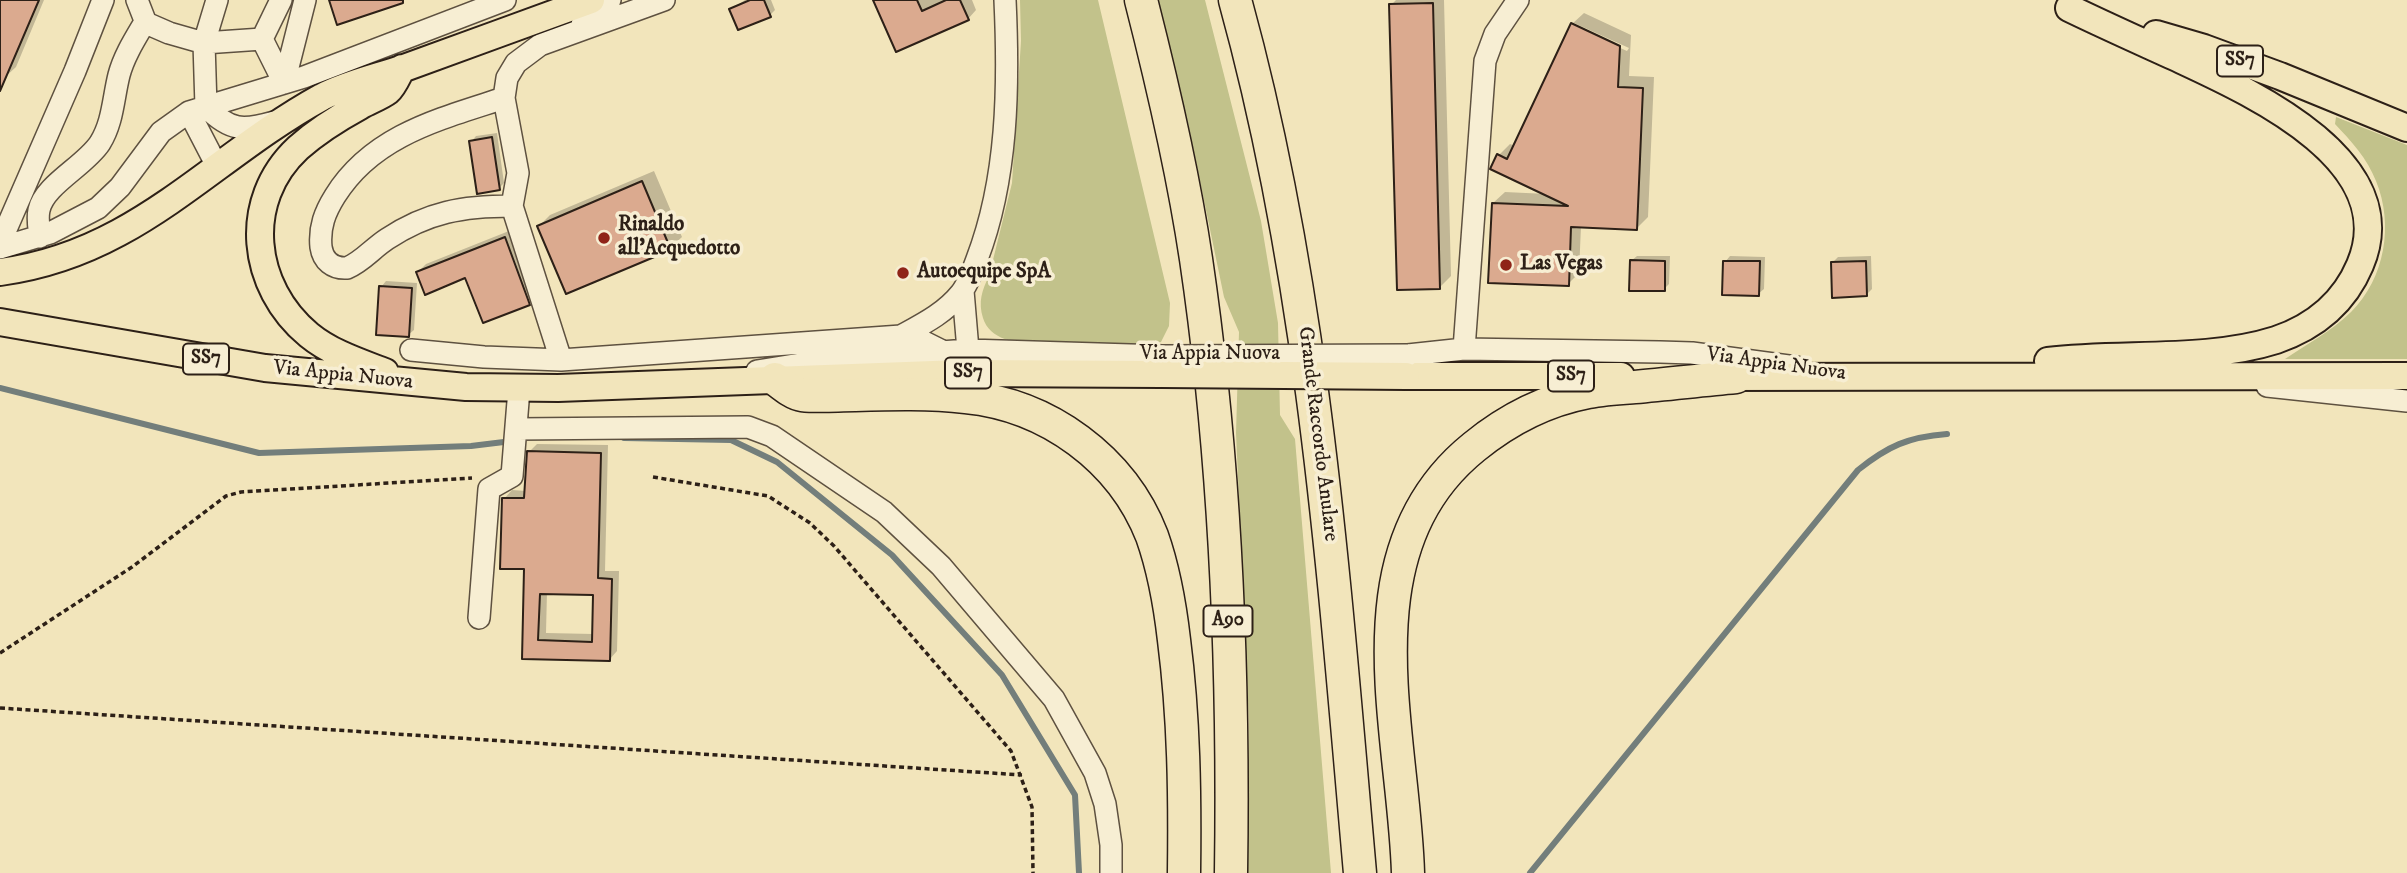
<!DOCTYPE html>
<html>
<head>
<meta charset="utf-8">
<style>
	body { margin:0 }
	canvas { display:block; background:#f2e5bb }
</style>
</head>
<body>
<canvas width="2407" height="873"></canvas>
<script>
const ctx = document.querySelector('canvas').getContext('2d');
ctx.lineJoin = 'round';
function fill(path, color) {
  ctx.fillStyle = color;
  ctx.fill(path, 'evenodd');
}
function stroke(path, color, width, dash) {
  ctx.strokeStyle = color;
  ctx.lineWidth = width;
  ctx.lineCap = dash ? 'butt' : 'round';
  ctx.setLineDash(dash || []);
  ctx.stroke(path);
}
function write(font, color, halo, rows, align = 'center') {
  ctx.font = font + ' "IM FELL DW Pica",serif';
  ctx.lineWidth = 7;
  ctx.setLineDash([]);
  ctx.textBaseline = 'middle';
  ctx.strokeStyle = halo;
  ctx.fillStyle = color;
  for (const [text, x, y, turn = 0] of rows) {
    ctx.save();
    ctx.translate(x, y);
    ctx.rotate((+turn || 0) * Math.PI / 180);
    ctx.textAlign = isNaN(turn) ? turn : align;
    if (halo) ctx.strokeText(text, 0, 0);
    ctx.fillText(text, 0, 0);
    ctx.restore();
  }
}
const green = new Path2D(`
	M1020 0H1098L1170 303 1169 326 1161 342C1150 345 1135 351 1124 349 1113 347 1103 342 1092 342 1062 341 994 355 983 318 978 302 982 290 989 276L1012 183 1021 41Z
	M1158 0H1205L1261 221 1278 323 1280 415 1295 439 1331 873H1247L1249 722 1236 433 1239 332 1224 297 1188 123Z
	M2336 117 2407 145V359H2285C2307 344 2332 331 2351 312 2385 278 2394 225 2376 181 2367 158 2351 141 2335 124Z`);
const shadow = new Path2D(`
	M0 0H44L16 67 4 78 0 76Z
	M745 0H771L775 10 770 15 731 9Z
	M875 0H972L976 10 968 19 897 50Z
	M1396 0H1444L1451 276 1440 287 1391 5Z
	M1584 13 1631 35 1629 76 1654 77 1648 217 1637 228 1581 226 1579 273 1568 284 1493 203 1505 192 1547 194 1499 155 1510 144 1515 146 1572 24ZM1574 23 1629 48 1627 51 1574 27Z
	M497 133 504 183 499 188 471 142 476 136Z
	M654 171 682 237 670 248 567 292 539 226 550 215Z
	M514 229 537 295 529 303 466 276 418 272 426 264Z
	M1637 256H1670L1669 284 1664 289 1631 261Z
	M1730 256 1765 257 1764 289 1758 294 1725 262Z
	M1871 256 1872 289 1866 295 1832 263 1838 257Z
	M386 281 417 283 414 330 408 335 381 287Z
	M537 444 608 445 605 571H619L617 651 609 660 523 658 526 568 504 499 512 490 526 491 529 452ZM547 592 595 593 594 634 546 633Z`);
const stream = new Path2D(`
	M0 388 259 453 471 446 512 441
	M624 438 731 440 777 462 892 555 1002 675 1075 795 1079 873
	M1530 873 1858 470C1888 446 1908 437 1947 434`);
const building = new Path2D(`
	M0 0H39L0 91Z
	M329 0H403V3L337 25Z
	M750 0H764L771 17 738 30 729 9Z
	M873 0H917L922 11 946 0H960L969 20 896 52Z
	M1433 3 1440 289 1397 290 1389 4Z
	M1571 23 1620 46 1618 87 1643 88 1637 230 1571 227 1569 286 1488 283 1492 203 1568 206 1490 169 1497 154 1507 159Z
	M492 137 500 190 477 194 469 141Z
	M642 181 671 250 566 294 537 226Z
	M505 237 530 305 483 323 465 278 425 295 416 272Z
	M1630 260 1665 261V291H1629Z
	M1723 261H1760L1759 296 1722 295Z
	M1866 261 1867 296 1832 298 1831 262Z
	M379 286 412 288 409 337 376 335Z
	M527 451 601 453 598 578 612 579 610 661 522 659 524 569H500L502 498H524ZM540 594 593 595 592 642 538 640Z`);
const path = new Path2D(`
	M653 477 768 496 810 523 834 546 1011 751 1032 807 1033 873
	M0 653 132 567 226 496 241 492 472 478
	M0 708 1022 775`);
const minor = new Path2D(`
	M137 0 146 23 169 33 204 43 262 39 281 0
	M217 0 204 43 206 107C230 131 243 131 274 122
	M582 24 610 0
	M262 39 284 83
	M284 83 305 0
	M504 98C440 119 373 135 335 196 325 212 319 227 321 247 323 261 333 269 347 268 362 262 373 248 387 239 428 212 463 206 512 206
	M189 112 218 168
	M40 237C39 228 37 219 39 210 44 185 85 166 100 143 113 122 113 99 119 75 124 56 135 39 145 22
	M0 243 75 71 103 0
	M0 248 50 233 98 208 120 187 161 132 189 112 304 77 505 0
	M963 291 968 350
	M901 336C923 324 945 313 961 293 968 284 973 270 977 259 1008 178 1009 86 1005 0
	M1464 349 1485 61 1495 34 1518 0
	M411 350 484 357 561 360 901 336 924 342 944 352
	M1408 355 1464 349 1660 352 1692 353 1796 367
	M561 360 512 206 518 173 504 98 507 78 516 63 540 45 664 0
	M757 371 819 361 968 350 1163 356
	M2267 386 2407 401
	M517 429 748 427 772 436 884 512 941 566 1054 699 1095 773 1105 804 1111 845V873
	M479 618 489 489 512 476 519 389`);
const major = new Path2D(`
	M2156 34 2204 48 2280 76 2407 128
	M0 272C137 254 209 159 322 97 349 83 379 77 407 67 468 45 530 22 591 0
	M0 322 265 368 466 387 558 388 960 373 1162 374
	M2048 361C2120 352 2207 362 2276 340 2314 327 2344 303 2360 265 2405 160 2248 91 2175 57 2140 41 2104 25 2069 8
	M385 372C359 362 331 353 309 335 251 287 241 201 298 148 317 131 338 118 360 106 368 101 380 97 388 91 394 86 398 75 402 68
	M1406 376H1621
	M1715 377 2407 376`);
const highway = new Path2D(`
	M1141 0C1163 86 1183 172 1196 259 1226 462 1234 668 1231 873
	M1235 0C1314 285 1334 580 1360 873
	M775 379C782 384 793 394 802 395 819 397 838 395 855 395 892 394 929 393 966 397 1048 405 1122 459 1152 536 1164 570 1170 605 1174 640 1184 718 1185 795 1184 873
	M1408 873C1404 732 1344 552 1474 447 1507 420 1546 400 1588 392 1603 389 1620 388 1635 387 1669 384 1702 380 1736 377`);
const minorBridge = new Path2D(`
	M1163 356 1408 355`);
const majorBridge = new Path2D(`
	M1162 374 1406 376`);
const markers = [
	[604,238,7,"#8f2418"],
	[1506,265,7,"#8f2418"],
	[903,273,7,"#8f2418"]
];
const shields = [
	[2240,61,46],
	[206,359,46],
	[968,373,46],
	[1571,376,46],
	[1228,621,49]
];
const shieldNames = [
	["SS7",2240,61],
	["SS7",206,359],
	["SS7",968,373],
	["SS7",1571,376],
	["A90",1228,621]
];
const poiNames = [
	["Rinaldo",618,226],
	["all'Acquedotto",618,250],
	["Las Vegas",1520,265],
	["Autoequipe SpA",917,273]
];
const streetNames = [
	["Via Appia Nuova",1210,355],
	["Via Appia Nuova",1776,365,8],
	["Via Appia Nuova",343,376,6],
	["Grande Raccordo Anulare",1317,434,83]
];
fill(green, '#c2c28b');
fill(shadow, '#0003');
stroke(stream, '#737e7b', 6);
fill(building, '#dbaa8f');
stroke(building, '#2d2017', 2);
stroke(minor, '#5e5140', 24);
stroke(major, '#2d2017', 30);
stroke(highway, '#2d2017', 35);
stroke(path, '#2d2017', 3.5, [5, 3.5]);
stroke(minor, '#f7eed3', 21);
stroke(major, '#f2e5bb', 26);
stroke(highway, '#f2e5bb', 32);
stroke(minorBridge, '#5e5140', 24, []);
stroke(majorBridge, '#2d2017', 30, []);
stroke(minorBridge, '#f7eed3', 21);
stroke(majorBridge, '#f2e5bb', 26);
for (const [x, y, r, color] of markers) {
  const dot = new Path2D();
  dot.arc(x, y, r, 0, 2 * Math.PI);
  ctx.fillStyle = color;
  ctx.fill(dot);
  stroke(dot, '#f7eed3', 2.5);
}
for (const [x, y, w] of shields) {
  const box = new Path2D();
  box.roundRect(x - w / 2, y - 15.5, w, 31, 5);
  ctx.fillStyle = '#f7eed3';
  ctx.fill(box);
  stroke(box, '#2d2017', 2);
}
write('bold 19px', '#2d2017', null, shieldNames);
write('bold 21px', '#2d2017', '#f7eed3', poiNames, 'left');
write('21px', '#2d2017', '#f7eed3', streetNames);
</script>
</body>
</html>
